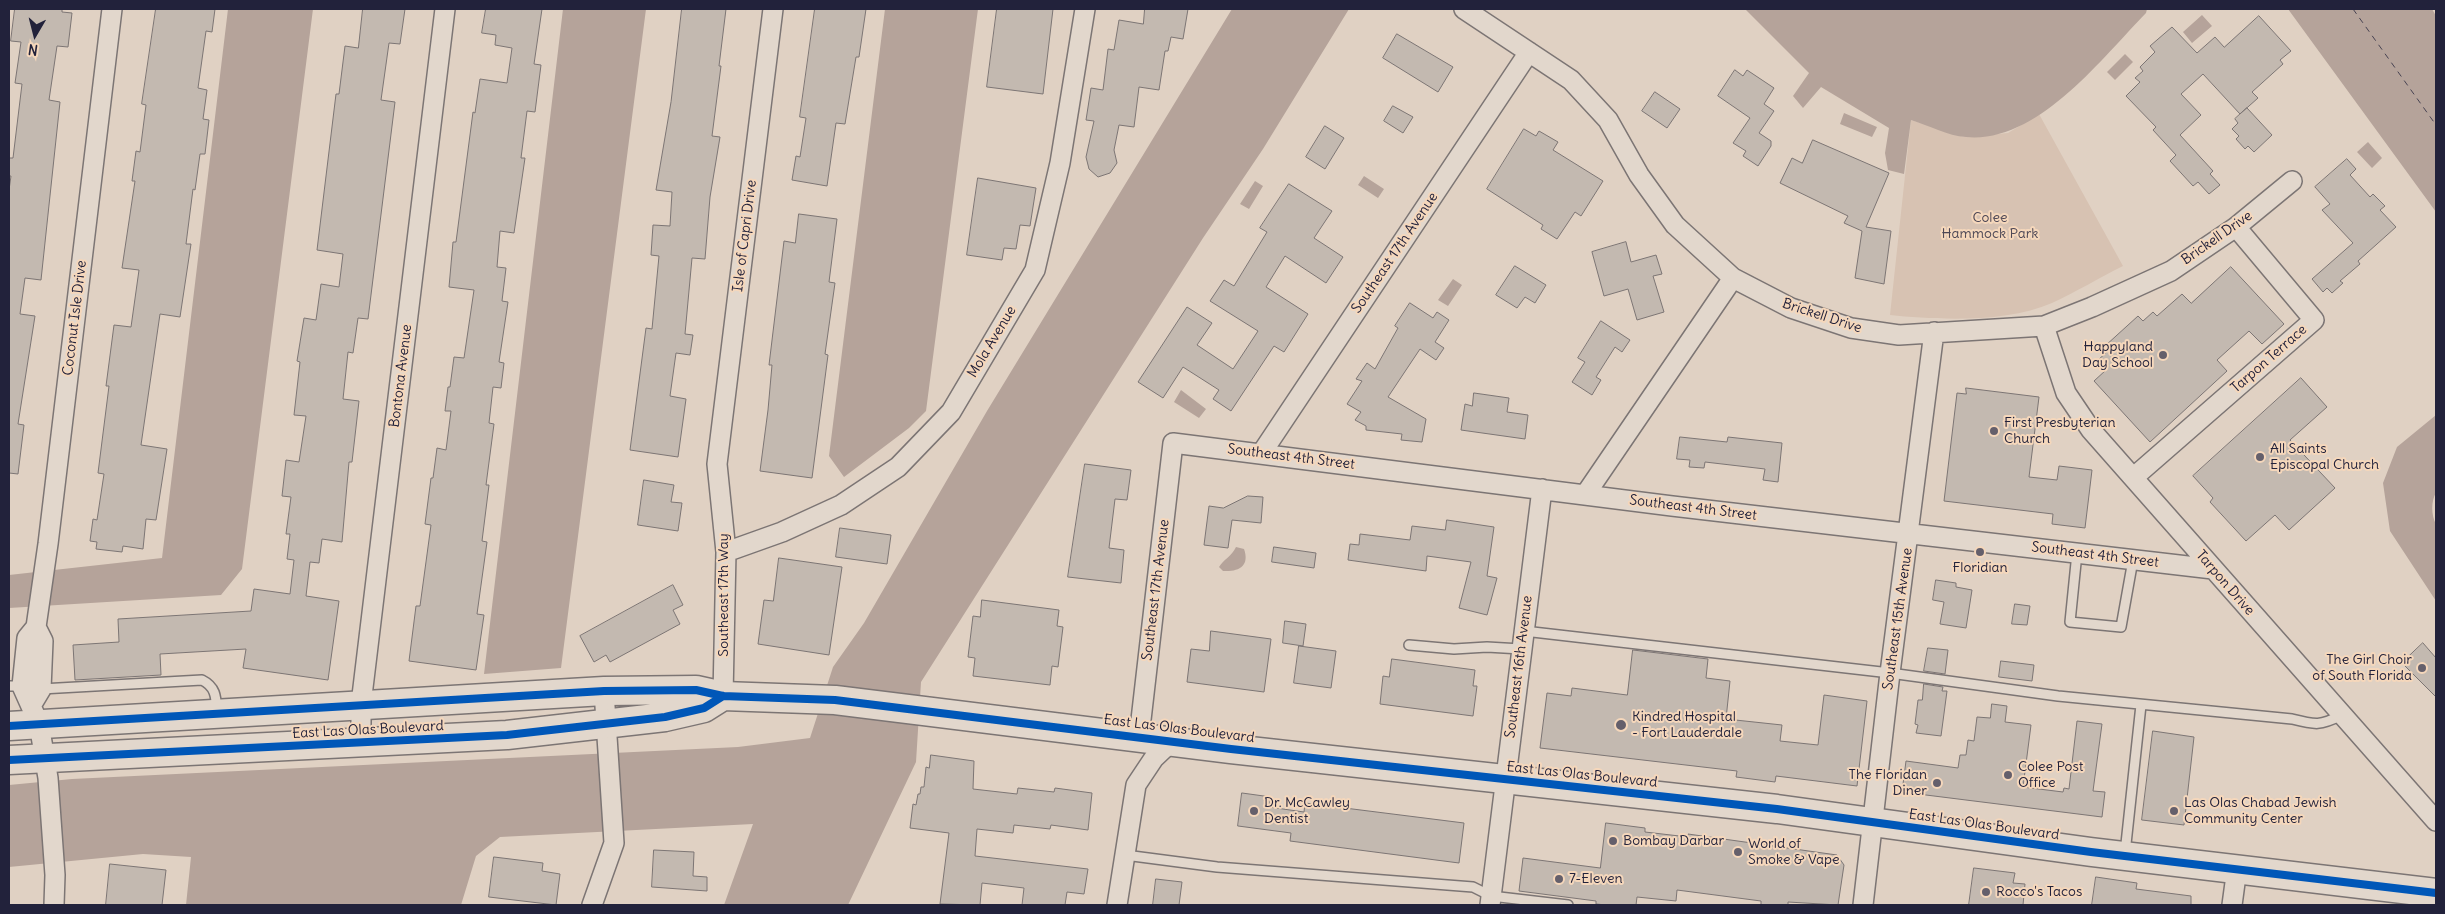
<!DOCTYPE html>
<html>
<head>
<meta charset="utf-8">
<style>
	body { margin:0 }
	#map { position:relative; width:2445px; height:914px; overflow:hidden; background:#e0d1c3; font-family:Delius,sans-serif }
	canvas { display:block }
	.frame { position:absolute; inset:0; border:10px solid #22223b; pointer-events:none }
	.north { position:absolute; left:10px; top:10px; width:50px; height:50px; -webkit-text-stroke:4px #f5d7bb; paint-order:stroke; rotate:188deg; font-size:14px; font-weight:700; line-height:20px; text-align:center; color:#22223b }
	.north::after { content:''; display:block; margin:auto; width:18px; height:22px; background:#22223b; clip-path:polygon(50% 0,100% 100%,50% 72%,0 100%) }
</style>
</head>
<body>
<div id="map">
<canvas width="2445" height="914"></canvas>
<div class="frame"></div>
<div class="north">N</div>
</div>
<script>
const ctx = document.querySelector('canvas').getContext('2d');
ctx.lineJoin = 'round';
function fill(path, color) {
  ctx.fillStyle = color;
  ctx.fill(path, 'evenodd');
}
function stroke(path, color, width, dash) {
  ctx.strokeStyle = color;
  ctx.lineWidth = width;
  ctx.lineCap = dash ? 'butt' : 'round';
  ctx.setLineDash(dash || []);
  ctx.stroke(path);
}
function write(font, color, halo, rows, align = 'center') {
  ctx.font = font + ' Delius,sans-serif';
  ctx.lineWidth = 4;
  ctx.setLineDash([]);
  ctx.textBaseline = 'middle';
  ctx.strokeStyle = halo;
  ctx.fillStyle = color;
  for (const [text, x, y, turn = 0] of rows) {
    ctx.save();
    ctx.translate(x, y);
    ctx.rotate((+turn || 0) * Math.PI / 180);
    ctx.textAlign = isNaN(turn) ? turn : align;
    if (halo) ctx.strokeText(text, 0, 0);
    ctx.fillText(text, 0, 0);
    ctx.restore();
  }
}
const green = new Path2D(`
	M2039 114 2123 266C2099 278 2076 292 2052 303 2007 323 1937 320 1890 315L1911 120 1964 137 2008 133Z`);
const water = new Path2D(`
	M228 9H313L242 569 221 595 9 608V575L162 558Z
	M563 9H646L561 668 484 674Z
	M885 9H978L926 411 909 428 844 477 829 456Z
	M1232 9H1349L1263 149 1203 238 921 682 916 762 848 905H724L753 824 500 837 476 856 461 905H186L191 857 143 854 9 867V785L72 779 738 747 810 738 833 667 864 623 987 411Z
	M1745 9H2147L2146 13C2101 59 2037 144 1966 137 1948 136 1928 125 1911 120L1904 174 1888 170 1885 153 1889 128 1821 87 1803 108 1793 96 1809 73Z
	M2288 9H2432L2436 16V212Z
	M2202 15 2212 26 2192 43 2183 32Z
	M2125 54 2133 62 2115 80 2107 72Z
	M1844 113 1877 127 1872 137 1840 124Z
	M2368 142 2382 158 2372 168 2357 152Z
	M1364 176 1384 189 1378 198 1358 185Z
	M1255 181 1263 186 1249 209 1240 204Z
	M1453 279 1462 285 1448 306 1438 300Z
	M1181 390 1206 409 1199 418 1174 402Z
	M2436 415V493C2431 500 2431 516 2436 524V601L2390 531 2383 483 2397 447Z
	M1236 547 1244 549C1250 566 1239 572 1223 571L1219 567C1224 559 1232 556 1236 547Z`);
const ferry = new Path2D(`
	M2353 9 2436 125`);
const building = new Path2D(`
	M15 9H62V12L72 13 68 47 57 46 49 100 60 102 41 280 25 278 20 314 35 316 18 424 24 425 18 474 9 473V190L11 176H9V158H13L22 84 15 83 21 42 11 41Z
	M156 9H215L212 32 206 31 198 88 207 90 203 119 209 120 205 154H200L195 190 193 189 186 244H191L180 317 160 314 141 445 167 449 156 520 146 519 143 549 123 546 122 552 96 549 97 542 90 541 93 519 97 520 104 474 98 473 109 386H106L114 325 131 327 139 270 122 268 135 181H132L136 151 140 152 146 105 142 104Z
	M363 9H405L400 44 389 43 381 100 395 102 368 319 358 318 353 353 348 352 343 399 359 401 352 462H349L342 542 322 539 319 563 310 562 306 596 339 601 328 680 243 668 246 649 160 654 161 675 75 680 73 645 119 642 118 619 251 611 254 589 290 594 294 560 287 559 290 534H286L291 497 282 496 286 460 299 462 306 416 294 415 300 362 297 361 304 318 316 320 321 284 339 287 343 254 317 250 336 94H339L345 46 358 48Z
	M486 9H542L534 64 541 65 535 112 527 111 521 158H525L514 233 500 231 497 267 506 268 502 301 508 302 499 362 504 363 501 388 493 387 489 423 494 424 486 485H489L482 541 487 542 477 614 484 615 476 670 409 661 416 606H420L431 525 425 524 431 478H433L437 448 446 450 451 411H445L448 387H450L454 357 464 358 474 290 449 287 453 242H456L473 112 475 113 480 79 507 83 512 48 495 45 496 35 482 33Z
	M682 9H726L719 66H721L712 136 720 137 710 197 705 259 692 258 685 334 693 335 690 355 676 353 670 396 686 399 678 457 630 450 646 328 652 329 659 256 651 255 653 225 670 226 672 192 656 190 671 102Z
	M815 9H866L859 57H856L845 124 836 123 827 186 792 180 796 156 800 157 806 118 800 117Z
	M997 9H1053L1043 94 987 87Z
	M1145 9H1188L1183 39 1171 37 1168 51H1165L1159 90 1139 87 1134 127 1119 125 1114 150 1117 163 1110 173 1098 177 1089 169 1086 157 1094 121 1086 120 1091 88 1103 90 1108 49 1114 50 1119 20 1143 24Z
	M2259 16 2291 51 2280 60 2283 64 2252 92 2258 98 2240 114 2203 74 2181 94 2201 115 2180 135 2213 171 2210 174 2220 185 2209 194 2198 182 2193 186 2170 161 2176 155 2153 130 2156 127 2126 96 2140 82 2135 78 2143 71 2140 67 2155 52 2150 46 2172 27 2197 53 2215 37 2224 47Z
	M1397 34 1453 67 1438 92 1383 58Z
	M1735 70 1743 76 1747 70 1774 88 1764 104 1774 111 1759 133 1771 141V146L1758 166 1743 156 1746 151 1733 143 1750 118 1718 96Z
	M1655 92 1680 109 1667 128 1642 111Z
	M1393 106 1413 117 1403 133 1384 121Z
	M2247 108 2272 135 2254 152 2248 146 2245 149 2236 139 2239 136 2232 129 2238 123 2235 119Z
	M1325 126 1344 138 1325 169 1306 157Z
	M1524 129 1536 136 1539 131 1558 142 1553 150 1603 181 1581 216 1575 212 1557 239 1541 229 1543 225 1487 189Z
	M1813 140 1889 173 1866 227 1891 231 1884 284 1855 278 1862 231 1844 223 1848 216 1780 183 1792 158 1802 163Z
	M2347 159 2356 169 2350 175 2370 197 2373 194 2385 206 2380 210 2396 227 2358 261 2360 264 2340 281 2343 283 2332 293 2327 288 2323 292 2312 279 2353 243 2322 210 2330 204 2315 187Z
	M978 178 1036 188 1030 226 1020 225 1016 249 1004 248 1002 260 967 255Z
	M1289 184 1332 211 1314 238 1343 257 1326 283 1285 256 1266 287 1308 314 1284 352 1274 346 1231 411 1213 399 1219 390 1183 367 1163 398 1138 382 1187 307 1212 323 1197 345 1233 369 1258 331 1210 301 1224 280 1234 286 1267 232 1260 228Z
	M799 214 837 219 829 282 835 283 825 354 828 355 812 478 760 471 768 410 772 365H769L784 241 795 243Z
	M1626 242 1631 262 1656 255 1662 274 1653 276 1664 312 1637 320 1628 289 1604 296 1592 252Z
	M1515 266 1546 285 1535 303 1525 297 1517 308 1496 295Z
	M2231 267 2284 324 2262 344 2249 331 2217 360 2227 371 2150 442 2094 381 2106 370 2097 361 2109 350 2105 346 2138 316 2143 321 2153 312 2157 316 2182 294 2191 303Z
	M1410 303 1433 318 1437 312 1449 320 1435 342 1444 348 1436 360 1420 349 1388 397 1426 419 1422 442 1401 440 1402 434 1366 430V426L1355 420 1361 412 1347 404 1362 381 1356 379 1367 363 1375 369 1398 328 1395 326Z
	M1601 321 1630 340 1622 352 1615 347 1596 377 1601 380 1592 395 1572 382 1585 362 1578 358Z
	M2301 378 2327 407 2290 440 2335 488 2289 530 2275 515 2246 541 2210 502 2213 498 2193 476Z
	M1966 388 2039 397 2029 477 2057 480 2059 466 2092 470 2085 528 2052 524 2053 514 1944 501 1957 393 1966 394Z
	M1474 393 1509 398 1507 412 1528 415 1525 439 1461 430 1465 404 1472 406Z
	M1680 437 1727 442 1728 437 1782 443 1778 482 1763 480 1765 469 1705 462 1704 468 1689 467 1690 460 1677 459Z
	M1085 464 1131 470 1127 500 1115 499 1109 548 1124 550 1121 583 1068 577Z
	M644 480 674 485 671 502 682 503 678 531 638 525Z
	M1248 496 1263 497 1261 523 1232 520 1228 548 1204 545 1209 506 1223 508Z
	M1447 520 1494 527 1487 576 1497 578 1487 615 1459 608 1471 562 1427 556 1426 571 1348 560 1350 544 1359 545 1360 534 1410 540 1412 526 1445 530Z
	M840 528 891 535 887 564 836 557Z
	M1274 547 1316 553 1314 568 1272 562Z
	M779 558 842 567 829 655 758 644 764 600 773 601Z
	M1936 580 1956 583V587L1972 590 1966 628 1940 624 1944 602 1933 600Z
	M673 585 683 605 673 610 680 624 610 662 606 655 594 662 580 636Z
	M982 600 1059 610 1057 626 1063 627 1058 667 1052 666 1050 685 973 676 975 658 968 657 973 616 980 617Z
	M2015 604 2030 606 2027 625 2012 624Z
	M1285 621 1306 624 1303 646 1283 643Z
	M1211 631 1271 639 1264 692 1187 682 1191 649 1209 651Z
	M2423 643 2436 658V697L2402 663Z
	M1299 646 1336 651 1331 688 1294 683Z
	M1928 648 1948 650 1945 674 1924 671Z
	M1633 650 1708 659 1706 678 1730 681 1726 719 1782 725 1780 741 1818 745 1824 695 1867 701 1857 786 1776 776 1775 782 1736 777 1737 771 1540 748 1547 693 1571 696 1572 688 1627 695Z
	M1392 659 1475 670 1473 686H1477L1473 716 1380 704 1383 676 1389 677Z
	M2001 661 2034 665 2032 681 1999 677Z
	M1924 684 1943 687 1942 691H1947L1941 736 1916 733 1918 725 1915 724 1918 700H1922Z
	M1992 704 2007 706 2005 722 2031 725 2023 787 2063 792 2064 788 2069 789 2077 721 2102 724 2093 791 2105 792 2102 817 1902 792 1906 761 1958 768 1960 755H1966L1968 740 1974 741 1977 717 1990 718Z
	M2153 731 2194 737 2184 825 2142 820Z
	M931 755 974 761 973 789 1017 794 1018 788 1054 792 1055 788 1092 793 1088 830 1051 825 1050 829 1014 825 1013 833 977 829 975 856 1088 869 1084 894 1067 892 1065 905H1022L1024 888 982 883 980 905 940 904 949 833 910 828 913 804 916 805 918 794H920L921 787H924L926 767 929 768Z
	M1242 793 1271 797 1269 807 1304 812 1305 803 1464 823 1459 863 1290 841 1291 833 1238 826Z
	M1606 823 1645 828V832L1688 837V834L1837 855 1844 865 1838 905 1788 902V905H1761V901L1677 890 1676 901 1637 897 1636 905H1606L1596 904V901L1519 891 1523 858 1600 868Z
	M654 850 694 852 693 876 707 877V891L652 887Z
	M494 857 543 863 542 871 560 874 556 905 489 897Z
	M110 864 166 870 162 905H106Z
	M1974 868 2015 873 2013 883 2025 884 2023 905H1969Z
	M2096 877 2137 883 2136 889 2191 896V905H2092Z
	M1156 879 1182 882 1179 905H1153Z`);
const lane = new Path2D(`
	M2077 553 2070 622 2121 627 2133 560
	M1524 631 1890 673 2058 696 2292 719C2316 725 2320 726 2342 715
	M1409 645 1454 649 1487 647 1521 649
	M9 686H22
	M41 689 202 680C216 687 216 697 217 712
	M2125 853 2141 705
	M1125 855 1217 867 1473 887 1491 896 1568 905`);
const street = new Path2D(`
	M1464 9 1571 80 1608 120 1639 175 1675 225 1733 278 1791 308 1851 328 1899 335 2044 326 2092 307 2171 271 2236 227 2292 181
	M2044 326 2066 393 2091 430 2436 821
	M1261 454 1529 52
	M2134 477 2314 320 2236 227
	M1585 495 1733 278
	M726 552 782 532 841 505 898 467 951 412 1035 270 1060 163 1085 9
	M723 696 726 552 717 464 773 9
	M32 704 41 689 43 641 36 627
	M1139 737 1173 443 1672 506 2213 569
	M361 744V704L445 9
	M54 905 55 875 48 778 39 724 22 686 27 638 36 627 48 544 112 9
	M592 905 614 843 604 691
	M1117 905 1136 785 1154 758 1172 741
	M1490 905 1542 489
	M1863 905 1890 673 1934 332
	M2232 905 2237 868`);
const primary = new Path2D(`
	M9 726 604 691 696 690 723 696 835 700 1231 749 1777 809 2091 852 2436 893
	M9 760 507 735 665 717 704 708 723 696`);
const cycleway = new Path2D(`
	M9 726 604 691 696 690 723 696 835 700 1231 749 1777 809 2091 852 2436 893
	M9 760 507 735 665 717 704 708 723 696`);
const markers = [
	[2163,355,5,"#645f6b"],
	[1994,431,5,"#645f6b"],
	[2260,457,5,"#645f6b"],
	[1980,552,5,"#645f6b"],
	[2422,668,5,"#645f6b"],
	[1621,725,6,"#645f6b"],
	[2008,775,5,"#645f6b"],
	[1937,783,5,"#645f6b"],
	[1254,811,5,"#645f6b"],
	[2174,811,5,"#645f6b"],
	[1613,841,5,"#645f6b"],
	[1738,852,5,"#645f6b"],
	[1559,879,5,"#645f6b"],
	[1986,892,5,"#645f6b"]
];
const parkNames = [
	["Colee",1990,218],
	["Hammock Park",1990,234]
];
const streetNames = [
	["Isle of Capri Drive",745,236,-83],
	["Brickell Drive",2217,238,-35],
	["Southeast 17th Avenue",1395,253,-56],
	["Brickell Drive",1822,316,18],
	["Coconut Isle Drive",75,318,-83],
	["Mola Avenue",992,342,-59],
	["Tarpon Terrace",2269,359,-41],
	["Bontona Avenue",401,376,-83],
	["Southeast 4th Street",1291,457,7],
	["Southeast 4th Street",1693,508,7],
	["Southeast 4th Street",2095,555,7],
	["Tarpon Drive",2225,583,49],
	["Southeast 17th Avenue",1156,590,-83],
	["Southeast 17th Way",724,595,-90],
	["Southeast 15th Avenue",1898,619,-82],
	["Southeast 16th Avenue",1519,667,-83],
	["East Las Olas Boulevard",1179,729,7],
	["East Las Olas Boulevard",368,730,-3],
	["East Las Olas Boulevard",1582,775,6],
	["East Las Olas Boulevard",1984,825,8]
];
const poiNames = [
	["Happyland",2153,347,"right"],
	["Day School",2153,363,"right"],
	["First Presbyterian",2004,423],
	["Church",2004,439],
	["All Saints",2270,449],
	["Episcopal Church",2270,465],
	["Floridian",1980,568,"center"],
	["The Girl Choir",2412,660,"right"],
	["of South Florida",2412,676,"right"],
	["Kindred Hospital",1632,717],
	["- Fort Lauderdale",1632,733],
	["Colee Post",2018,767],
	["Office",2018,783],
	["The Floridan",1927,775,"right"],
	["Diner",1927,791,"right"],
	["Dr. McCawley",1264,803],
	["Dentist",1264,819],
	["Las Olas Chabad Jewish",2184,803],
	["Community Center",2184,819],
	["Bombay Darbar",1623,841],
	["World of",1748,844],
	["Smoke & Vape",1748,860],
	["7-Eleven",1569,879],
	["Rocco's Tacos",1996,892]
];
fill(green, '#d7c2b2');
fill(water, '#b5a39a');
stroke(ferry, '#484352', 1, [6, 5]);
fill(building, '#c3b9b0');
stroke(building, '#7c7574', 1);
stroke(lane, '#7c7574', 12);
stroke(street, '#7c7574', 22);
stroke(primary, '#7c7574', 31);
stroke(lane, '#e2d7cc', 9);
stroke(street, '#e2d7cc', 19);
stroke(primary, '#e2d7cc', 28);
stroke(cycleway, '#0057b8', 8);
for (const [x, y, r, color] of markers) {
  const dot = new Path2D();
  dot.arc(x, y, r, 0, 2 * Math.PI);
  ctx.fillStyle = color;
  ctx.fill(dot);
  stroke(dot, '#f5d7bb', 2);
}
write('14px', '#4d4755', '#f5d7bb', parkNames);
write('14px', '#22223b', '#f5d7bb', streetNames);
write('14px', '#22223b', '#f5d7bb', poiNames, 'left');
</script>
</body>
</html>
